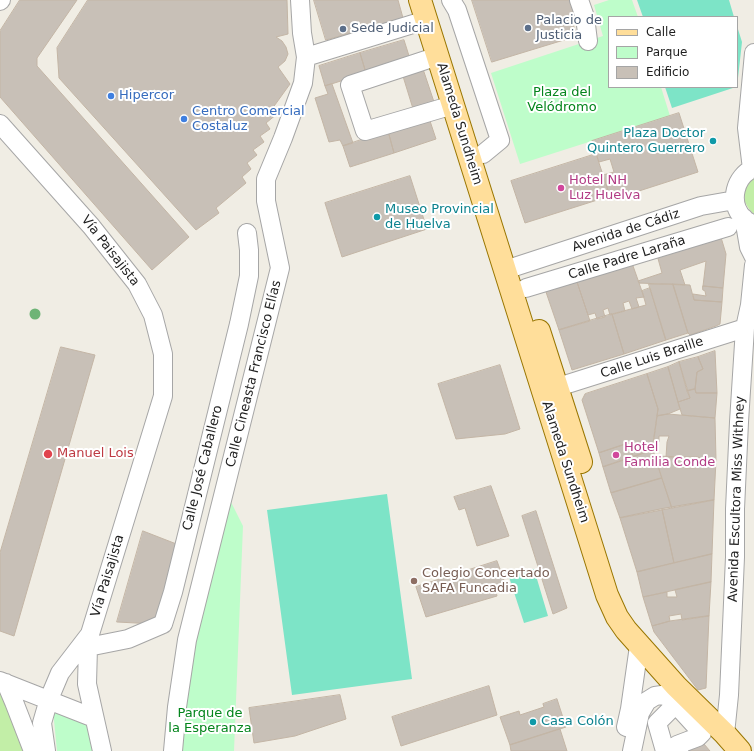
<!DOCTYPE html>
<html>
<head>
<meta charset="utf-8">
<style>
	body { margin:0 }
	#map { position:relative; width:754px; height:751px; overflow:hidden; background:#f0ede4; font-family:"DejaVu Sans",sans-serif }
	canvas { display:block }
	.legend { position:absolute; left:608px; top:16px; width:130px; height:72px; box-sizing:border-box; background:#fff; border:1px solid #a5a5a5; margin:0; padding:5px 7px; list-style:none; font-size:12px; color:#1f1f1f }
	.legend li { display:flex; align-items:center; gap:8px; height:20px }
	.legend b { width:20px; border:1px solid #a5a5a5 }
</style>
</head>
<body>
<div id="map">
<canvas width="754" height="751"></canvas>
<ul class="legend">
<li><b style="height:5px;background:#ffde9a"></b>Calle</li>
<li><b style="height:11px;background:#befdca"></b>Parque</li>
<li><b style="height:11px;background:#c8c0b7"></b>Edificio</li>
</ul>
</div>
<script>
const ctx = document.querySelector('canvas').getContext('2d');
ctx.lineJoin = 'round';
function fill(path, color) {
  ctx.fillStyle = color;
  ctx.fill(path, 'evenodd');
}
function stroke(path, color, width, dash) {
  ctx.strokeStyle = color;
  ctx.lineWidth = width;
  ctx.lineCap = dash ? 'butt' : 'round';
  ctx.setLineDash(dash || []);
  ctx.stroke(path);
}
function write(font, color, halo, rows, align = 'center') {
  ctx.font = font + ' "DejaVu Sans",sans-serif';
  ctx.lineWidth = 4;
  ctx.setLineDash([]);
  ctx.textBaseline = 'middle';
  ctx.strokeStyle = halo;
  ctx.fillStyle = color;
  for (const [text, x, y, turn = 0] of rows) {
    ctx.save();
    ctx.translate(x, y);
    ctx.rotate((+turn || 0) * Math.PI / 180);
    ctx.textAlign = isNaN(turn) ? turn : align;
    if (halo) ctx.strokeText(text, 0, 0);
    ctx.fillText(text, 0, 0);
    ctx.restore();
  }
}
const grass = new Path2D(`
	M754 178V214C741 202 741 190 754 178Z
	M0 692 5 694 28 751H0Z`);
const park = new Path2D(`
	M609 0H632L638 17H609V87H661L670 116 520 164 491 73 603 36 594 5Z
	M230 500 243 526 234 751H180L193 649Z
	M53 710 88 724 96 751H57Z`);
const pitch = new Path2D(`
	M637 0H729L734 17H643Z
	M737 26 742 42 737 87Z
	M665 87H736L672 108Z
	M387 494 412 679 292 695 267 510Z
	M534 569 548 616 524 623 509 577Z`);
const building = new Path2D(`
	M20 0H77L37 58V66L189 237 152 270 0 97V31Z
	M88 0H287L288 34 276 37 282 41 286 47 288 54 285 61 278 67 290 84 272 109 277 114 266 123 270 129 260 136 264 142 253 150 257 155 247 163 251 169 242 177 246 183 216 208 219 213 196 230 59 78 57 48Z
	M314 0H398L403 18 326 40Z
	M472 0H571L577 19 572 21 577 36 492 62Z
	M404 40 410 59 366 73 360 53Z
	M360 53 366 73 325 86 319 66Z
	M422 66 435 105 414 112 402 73Z
	M332 84 353 143 343 146 340 140 329 142 315 98 328 94 325 86Z
	M679 113 698 172 611 200 603 175 614 172 610 159 599 162 592 141Z
	M429 118 436 139 394 153 388 131Z
	M388 131 394 153 350 167 343 146Z
	M596 154 610 196 525 223 511 181Z
	M410 176 427 229 342 257 325 203Z
	M720 234 726 254 723 288 703 286 706 261 680 270 685 285 639 283 638 281 662 273 657 255Z
	M632 263 644 297 636 298 639 307 632 309 629 301 623 303 625 311 610 315 608 308 603 310 605 317 597 319 595 313 588 315 577 282Z
	M577 282 590 321 559 330 546 292Z
	M649 284H673L688 333 666 340Z
	M673 284 690 285 694 300 722 302 720 324 716 326 690 335 688 333Z
	M703 286 723 288 722 302 694 300 693 294 706 296 705 291 703 290Z
	M650 288 666 340 624 354 612 314 646 305 642 291Z
	M612 314 624 354 572 370 559 330Z
	M61 347 95 355 14 636 0 631V553Z
	M715 351 717 393H696L695 389 697 372 703 369 698 357Z
	M698 357 703 369 697 372 695 389 687 391 679 362Z
	M679 362 690 398 678 402 668 367Z
	M500 365 520 429 505 434 456 439 438 384Z
	M668 367 680 409 668 414 657 416 658 409 647 374Z
	M647 374 658 409 652 450 633 457 629 443 599 453 582 400 585 394Z
	M695 389 696 393H717L715 418 682 415 678 402 690 398 687 391Z
	M668 414 715 418 716 460 696 457H666L667 442 669 436H659V442L654 439 657 416Z
	M629 443 633 457 603 467 599 453Z
	M653 450 662 478 611 493 603 467Z
	M655 456 686 457 685 468H696V457L716 460 714 500 672 508Z
	M662 478 672 508 620 518 611 493Z
	M491 486 509 536 477 546 465 508 459 510 454 497Z
	M714 500 712 554 674 563 662 509Z
	M662 509 674 563 637 572 620 518Z
	M536 511 567 608 553 614 522 516Z
	M143 531 179 545 155 624 117 622Z
	M712 554 711 582 643 597 637 572Z
	M497 561 505 583 495 587 497 596 426 617 416 587Z
	M711 582 709 616 682 620 681 614 669 616 670 621 652 626 643 597 667 592V597H677L675 590Z
	M709 616 706 688 698 690 654 632 652 626 670 621Z
	M489 686 497 715 401 746 392 717Z
	M340 695 346 719 295 736 254 743 249 708Z
	M557 699 566 727 510 745 500 717 519 711 520 715 544 707 543 704Z
	M560 729 567 751H511L510 745Z
	M698 737 710 751H679Z`);
const minor = new Path2D(`
	M451 0 457 10 500 140 483 154
	M579 0 585 17 588 41
	M0 1 1 0
	M438 56 350 85 365 131 453 105
	M306 57 426 20
	M0 124 91 226 137 284 153 315 163 354V396L90 634 88 647 87 684 102 751
	M754 168C735 176 728 202 743 218 746 221 751 223 754 225
	M752 169 747 128 754 53
	M744 218 749 247 754 257
	M505 270 701 206 735 200
	M526 288 728 227
	M558 387 745 328
	M88 647 128 639 163 624 173 592 239 324 249 276V250L247 233
	M0 681 94 718
	M6 683 14 702 33 751
	M626 727 630 709 639 646
	M725 734 729 695 735 557V509L739 422 745 328 750 305 754 265
	M46 751 42 723 49 699 60 673 90 634
	M173 751 177 707 187 640 280 268 266 201V179L283 138 303 83 306 57 302 33 300 0
	M632 751 640 713 647 701 655 696 662 695 670 698 702 733 698 737 677 745 679 751
	M665 751 657 723 674 706`);
const major = new Path2D(`
	M420 0 607 595 617 617 626 630 676 686 725 734 740 751
	M539 331 581 462`);
const trees = [
	[35,314]
];
const markers = [
	[528,28,4,"#5c6f8a"],
	[343,29,4,"#5c6f8a"],
	[111,96,4,"#3f7fe0"],
	[184,119,4,"#3f7fe0"],
	[713,141,4,"#0f9aa8"],
	[561,188,4,"#d1479c"],
	[377,217,4,"#0f9aa8"],
	[48,454,5,"#e0444e"],
	[616,455,4,"#d1479c"],
	[414,581,4,"#8d6e63"],
	[533,722,4,"#0f9aa8"]
];
const serviceNames = [
	["Palacio de",536,21],
	["Justicia",536,36],
	["Sede Judicial",351,29]
];
const parkNames = [
	["Plaza del",562,93],
	["Velódromo",562,108],
	["Parque de",210,714],
	["la Esperanza",210,729]
];
const shopNames = [
	["Hipercor",119,96],
	["Centro Comercial",192,112],
	["Costaluz",192,127]
];
const streetNames = [
	["Alameda Sundheim",459,124,73],
	["Avenida de Cádiz",626,231,-18],
	["Vía Paisajista",110,251,52],
	["Calle Padre Laraña",627,258,-17],
	["Calle Luis Braille",652,358,-18],
	["Calle Cineasta Francisco Elías",254,374,-76],
	["Alameda Sundheim",565,462,72],
	["Calle José Caballero",203,468,-76],
	["Avenida Escultora Miss Withney",737,499,-88],
	["Vía Paisajista",108,576,-73]
];
const cultureNames = [
	["Plaza Doctor",705,134,"right"],
	["Quintero Guerrero",705,149,"right"],
	["Museo Provincial",385,210],
	["de Huelva",385,225],
	["Casa Colón",541,722]
];
const hotelNames = [
	["Hotel NH",569,181],
	["Luz Huelva",569,196],
	["Hotel",624,448],
	["Familia Conde",624,463]
];
const healthNames = [
	["Manuel Lois",57,454]
];
const educationNames = [
	["Colegio Concertado",422,574],
	["SAFA Funcadia",422,589]
];
fill(grass, '#c2eea7');
fill(park, '#befdca');
fill(pitch, '#7de4c7');
fill(building, '#c8c0b7');
stroke(building, '#c3b5a5', 1);
stroke(minor, '#a6a6a6', 20);
stroke(major, '#997600', 24);
stroke(minor, '#fff', 18);
stroke(major, '#ffde9a', 22);
ctx.fillStyle = '#6eb476';
for (const [x, y] of trees) {
  ctx.beginPath();
  ctx.arc(x, y, 5.5, 0, 2 * Math.PI);
  ctx.fill();
}
for (const [x, y, r, color] of markers) {
  const dot = new Path2D();
  dot.arc(x, y, r, 0, 2 * Math.PI);
  ctx.fillStyle = color;
  ctx.fill(dot);
  stroke(dot, '#fff', 1.5);
}
write('13px', '#4e5e75', '#fff', serviceNames, 'left');
write('13px', '#04851c', '#fff', parkNames);
write('13px', '#366cbe', '#fff', shopNames, 'left');
write('13px', '#1f1f1f', '#fff', streetNames);
write('13px', '#0d838f', '#fff', cultureNames, 'left');
write('13px', '#b23c85', '#fff', hotelNames, 'left');
write('13px', '#be3a42', '#fff', healthNames, 'left');
write('13px', '#785e54', '#fff', educationNames, 'left');
</script>
</body>
</html>
